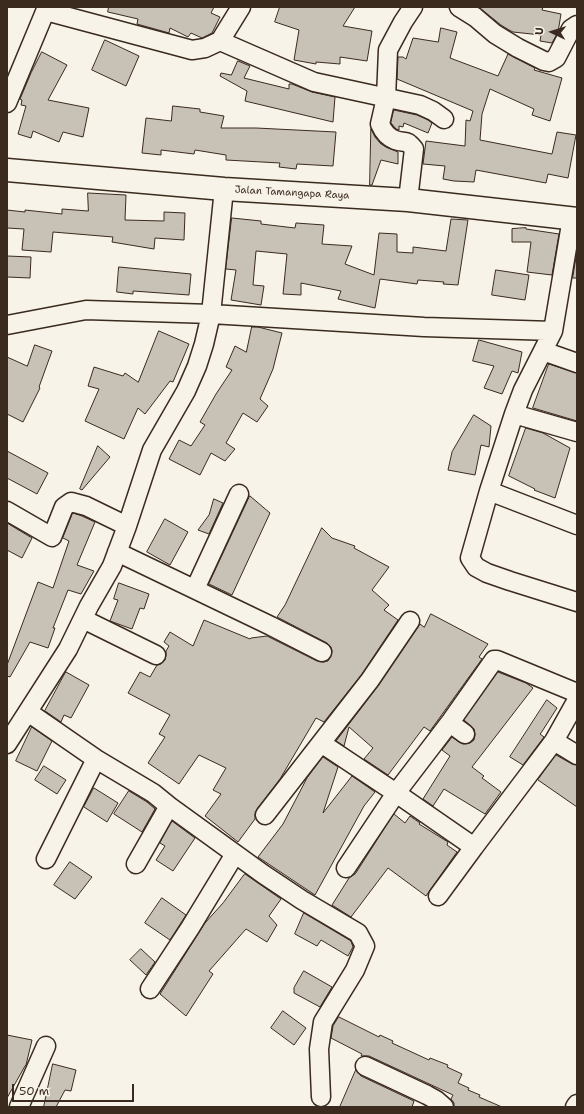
<!DOCTYPE html>
<html>
<head>
<meta charset="utf-8">
<style>
	body { margin:0 }
	#map { position:relative; width:584px; height:1114px; overflow:hidden; background:#f7f3e8; font-family:"Shantell Sans",sans-serif }
	canvas { display:block }
	.frame { position:absolute; inset:0; border:8px solid #3b2a1e; pointer-events:none }
	.north { position:absolute; left:532px; top:12px; width:40px; height:40px; -webkit-text-stroke:3px #f7f3e8; paint-order:stroke; rotate:274deg; font-size:11px; font-weight:700; line-height:16px; text-align:center; color:#3b2a1e }
	.north::after { content:''; display:block; margin:auto; width:14px; height:18px; background:#3b2a1e; clip-path:polygon(50% 0,100% 100%,50% 72%,0 100%) }
	.scale { position:absolute; left:12px; top:1084px; width:122px; height:18px; box-sizing:border-box; border:2px solid #3b2a1e; border-top:0; padding-left:5px; font-size:12px; line-height:14px; white-space:nowrap; color:#3b2a1e; -webkit-text-stroke:3px #f7f3e8; paint-order:stroke }
</style>
</head>
<body>
<div id="map">
<canvas width="584" height="1114"></canvas>
<div class="frame"></div>
<div class="north">U</div>
<div class="scale">50 m</div>
</div>
<script>
const ctx = document.querySelector('canvas').getContext('2d');
ctx.lineJoin = 'round';
function fill(path, color) {
  ctx.fillStyle = color;
  ctx.fill(path, 'evenodd');
}
function stroke(path, color, width, dash) {
  ctx.strokeStyle = color;
  ctx.lineWidth = width;
  ctx.lineCap = dash ? 'butt' : 'round';
  ctx.setLineDash(dash || []);
  ctx.stroke(path);
}
function write(font, color, halo, rows, align = 'center') {
  ctx.font = font + ' "Shantell Sans",sans-serif';
  ctx.lineWidth = 4;
  ctx.setLineDash([]);
  ctx.textBaseline = 'middle';
  ctx.strokeStyle = halo;
  ctx.fillStyle = color;
  for (const [text, x, y, turn = 0] of rows) {
    ctx.save();
    ctx.translate(x, y);
    ctx.rotate((+turn || 0) * Math.PI / 180);
    ctx.textAlign = isNaN(turn) ? turn : align;
    if (halo) ctx.strokeText(text, 0, 0);
    ctx.fillText(text, 0, 0);
    ctx.restore();
  }
}
const building = new Path2D(`
	M109 7H214L211 13 220 17 212 33 202 38 191 33 188 37 170 28 169 33 137 24 138 19 108 12Z
	M280 7H355L343 26 372 31 367 61 340 57V64L316 62V64L294 60 299 30 275 22Z
	M479 7H543L542 10 561 14 558 32 552 43 540 41 541 35 513 32 509 30 501 25Z
	M441 28 457 32 450 58 498 76 508 54 535 68 534 70 562 78 550 121 532 115 534 109 490 89 482 114 480 140 552 154 557 132 576 135 568 178 548 174 546 183 476 170 474 182 454 181 443 179 445 166 423 164 426 141 465 146 466 120 470 121 473 111 397 79 398 57H403L406 59 413 38 438 42Z
	M105 40 139 56 126 86 92 70Z
	M42 52 67 65 48 100 89 108 83 137 63 132 59 142 33 131 31 138 18 134 26 106 21 105 22 100 20 99 31 73Z
	M238 61 250 66 244 78 289 89V84H292L312 92 335 97 333 122 245 101 247 91 220 76 221 73 231 75Z
	M173 106 200 109V112L224 116 221 128H256L336 132 333 166 297 164 296 169 279 167 280 163 226 160V155L195 150 194 154 161 150V155L142 153 146 118 171 121Z
	M394 110 417 115 428 120 432 123 428 133 404 123 403 127 399 126V130L396 129 391 123Z
	M371 129 375 137 381 144 388 148 398 152V164L381 160 372 185H370Z
	M88 193 126 195 125 220 164 221V212L185 213 184 240 155 238 154 249 112 242 113 237 53 232 51 252 22 250 24 229 7 228V210L25 212V210L62 214V209L88 211Z
	M232 218 261 221V224L295 228 296 223 324 225 322 244 352 246 345 264 374 275 379 233 397 234V252L413 253V247L446 251 451 219 468 220 458 285 443 284 444 282 418 280 417 284 380 279 375 308 338 299 341 291 301 283V295L283 294 287 254 256 251 253 285 264 286 261 305 231 300 236 270 226 269Z
	M526 228V229L559 234 552 275 527 272 531 242H512V229Z
	M577 252V278H573Z
	M7 256 31 257 30 278 7 277Z
	M119 267 191 274 189 295 133 291V294L117 292Z
	M496 270 529 275 525 300 492 295Z
	M252 327H258L282 333 273 369 260 399 268 406 257 422 243 413 226 443 235 449 225 461 211 453 200 475 169 459 179 440 191 446 205 425 200 422 216 394 232 370 226 367 235 346 246 352Z
	M159 331 189 344 173 382 170 381 145 414 138 408 124 439 85 421 99 389 88 386 94 367 123 376 125 373 138 382Z
	M479 340 522 352 518 373 512 371 502 394 484 388 494 366 473 361Z
	M35 345 52 351 39 387 40 388 23 422 7 414V357L27 366Z
	M549 364 577 373V421L533 408Z
	M474 415 491 426 489 447 481 445 475 475 448 470 452 452Z
	M526 428 543 433 570 448 555 498 534 490 535 489 509 476Z
	M98 446 110 457 82 490 80 489Z
	M7 451 48 473 37 494 7 478Z
	M250 496 270 513 232 595 209 584Z
	M214 499 223 503 209 534 198 530 209 515Z
	M73 513 82 516 95 522 77 565 94 571 81 594 68 590 53 628H55L48 648 30 642 10 677 7 676V665L38 582 53 588 69 541 63 538Z
	M165 519 188 532 170 565 147 552Z
	M7 523 32 538 22 558 7 550Z
	M322 528 332 538 355 546 354 548 389 567 372 590 389 605 384 610 398 620 362 674 324 722 316 718 280 779 257 809 255 814V819L238 842 205 816 221 794 213 790 226 768 199 755 179 784 148 763 165 737 159 734 170 715 128 693 140 672 150 677 157 665 161 664 165 660 166 655V651L169 646 164 642 170 632 193 646 204 620 250 639 251 638 267 636 317 661 323 662 328 661 331 656 332 651 331 647 327 643 277 617 285 605Z
	M119 583 149 594 144 609 140 608 132 629 110 621 118 600 114 599Z
	M431 614 488 644 479 657 482 659 430 731 424 727 388 775 364 759 373 748 349 727 344 746 336 741 378 686 420 624 424 627Z
	M66 672 89 685 71 718 64 715 61 722 45 711Z
	M498 672 526 683 533 688 472 767 484 776 482 778 501 792 485 814 444 789 433 806 423 799 450 756 442 750 452 737 459 742 463 744 470 743 474 740 475 735 474 729 471 726 464 720Z
	M547 700 557 708 541 733 540 734 544 737 523 765 510 757Z
	M32 727 52 741 37 771 16 761Z
	M556 755 572 764 577 765V807L538 780Z
	M323 757 338 767 323 813 352 776 375 792 364 806 315 895 258 857 283 824 307 778Z
	M44 766 66 780 57 794 35 780Z
	M94 788 118 803 107 822 84 807Z
	M129 791 147 802 155 809 142 832 114 814Z
	M394 814 405 823 410 816 420 823 419 824 448 842 447 845 457 852 426 896 388 868 351 917 332 905 349 878 355 874Z
	M172 821 195 838 173 871 156 860 165 846 160 843Z
	M70 862 92 877 75 899 54 885Z
	M245 874 281 899 269 916 277 925 267 942 246 929 209 971 213 974 186 1016 160 994 205 923 223 903Z
	M162 898 186 915 170 940 145 923Z
	M304 913 351 941 353 947 348 956 321 940 317 946 295 934Z
	M141 949 155 962 146 975 130 960Z
	M304 971 332 987 320 1007 294 993V988Z
	M283 1011 306 1028 294 1045 271 1028Z
	M339 1017 379 1037 380 1035 393 1041 392 1043 429 1060 430 1058 448 1065 447 1067 462 1074 458 1083 469 1088 468 1090 480 1095 479 1097 502 1107H454V1103L451 1099 453 1095 369 1056H361L362 1054 331 1038 333 1026Z
	M7 1035 32 1040 26 1065 25 1066 7 1098Z
	M53 1064 76 1070 71 1091 65 1090 56 1107H44Z
	M356 1070 361 1076 414 1101 412 1107H340Z`);
const minor = new Path2D(`
	M459 7 475 17 495 34 518 48 544 61 549 62 556 58 571 29 577 25
	M46 11 192 50 205 48 220 41 314 82 420 105 433 111 444 119
	M220 41 241 7
	M7 103 47 7
	M408 200 414 149C405 138 406 144 395 140 387 137 383 131 380 124L386 98 388 50 403 22 413 7
	M7 325 86 310 211 314 424 327 553 331 572 218
	M553 331 523 390 514 414 489 491 470 558 476 567 487 573 510 581 577 602
	M543 351 577 363
	M514 414 577 432
	M489 491 577 525
	M7 511 52 537 64 507 71 502 86 506 127 526
	M117 552 271 626 322 652
	M195 589 239 494
	M83 619 156 655
	M28 712 96 759 153 793 169 806 136 864
	M450 723 465 734
	M554 741 577 755
	M321 743 370 680 410 621
	M7 744 68 649 89 606 112 566 127 526 152 450 186 391 197 366 204 344 211 314 224 189
	M169 806 263 874 302 900 358 933 365 946 355 970 323 1022 319 1049 321 1097
	M265 815 321 743 396 793 474 847 554 741 577 700
	M46 859 96 759
	M346 868 396 793 451 721 494 660H497L577 693
	M438 896 474 847
	M150 989 190 928 235 854
	M365 1066 427 1095 436 1100 444 1107
	M19 1107 46 1046
	M575 1107 577 1104`);
const major = new Path2D(`
	M7 170 224 189 408 200 577 219`);
const streetNames = [
	["Jalan Tamangapa Raya",292,193,3]
];
fill(building, '#c8c1b6');
stroke(building, '#3b2a1e', 1);
stroke(minor, '#3b2a1e', 21);
stroke(major, '#3b2a1e', 25);
stroke(minor, '#f7f3e8', 18);
stroke(major, '#f7f3e8', 22);
write('10px', '#3b2a1e', '#f7f3e8', streetNames);
</script>
</body>
</html>
